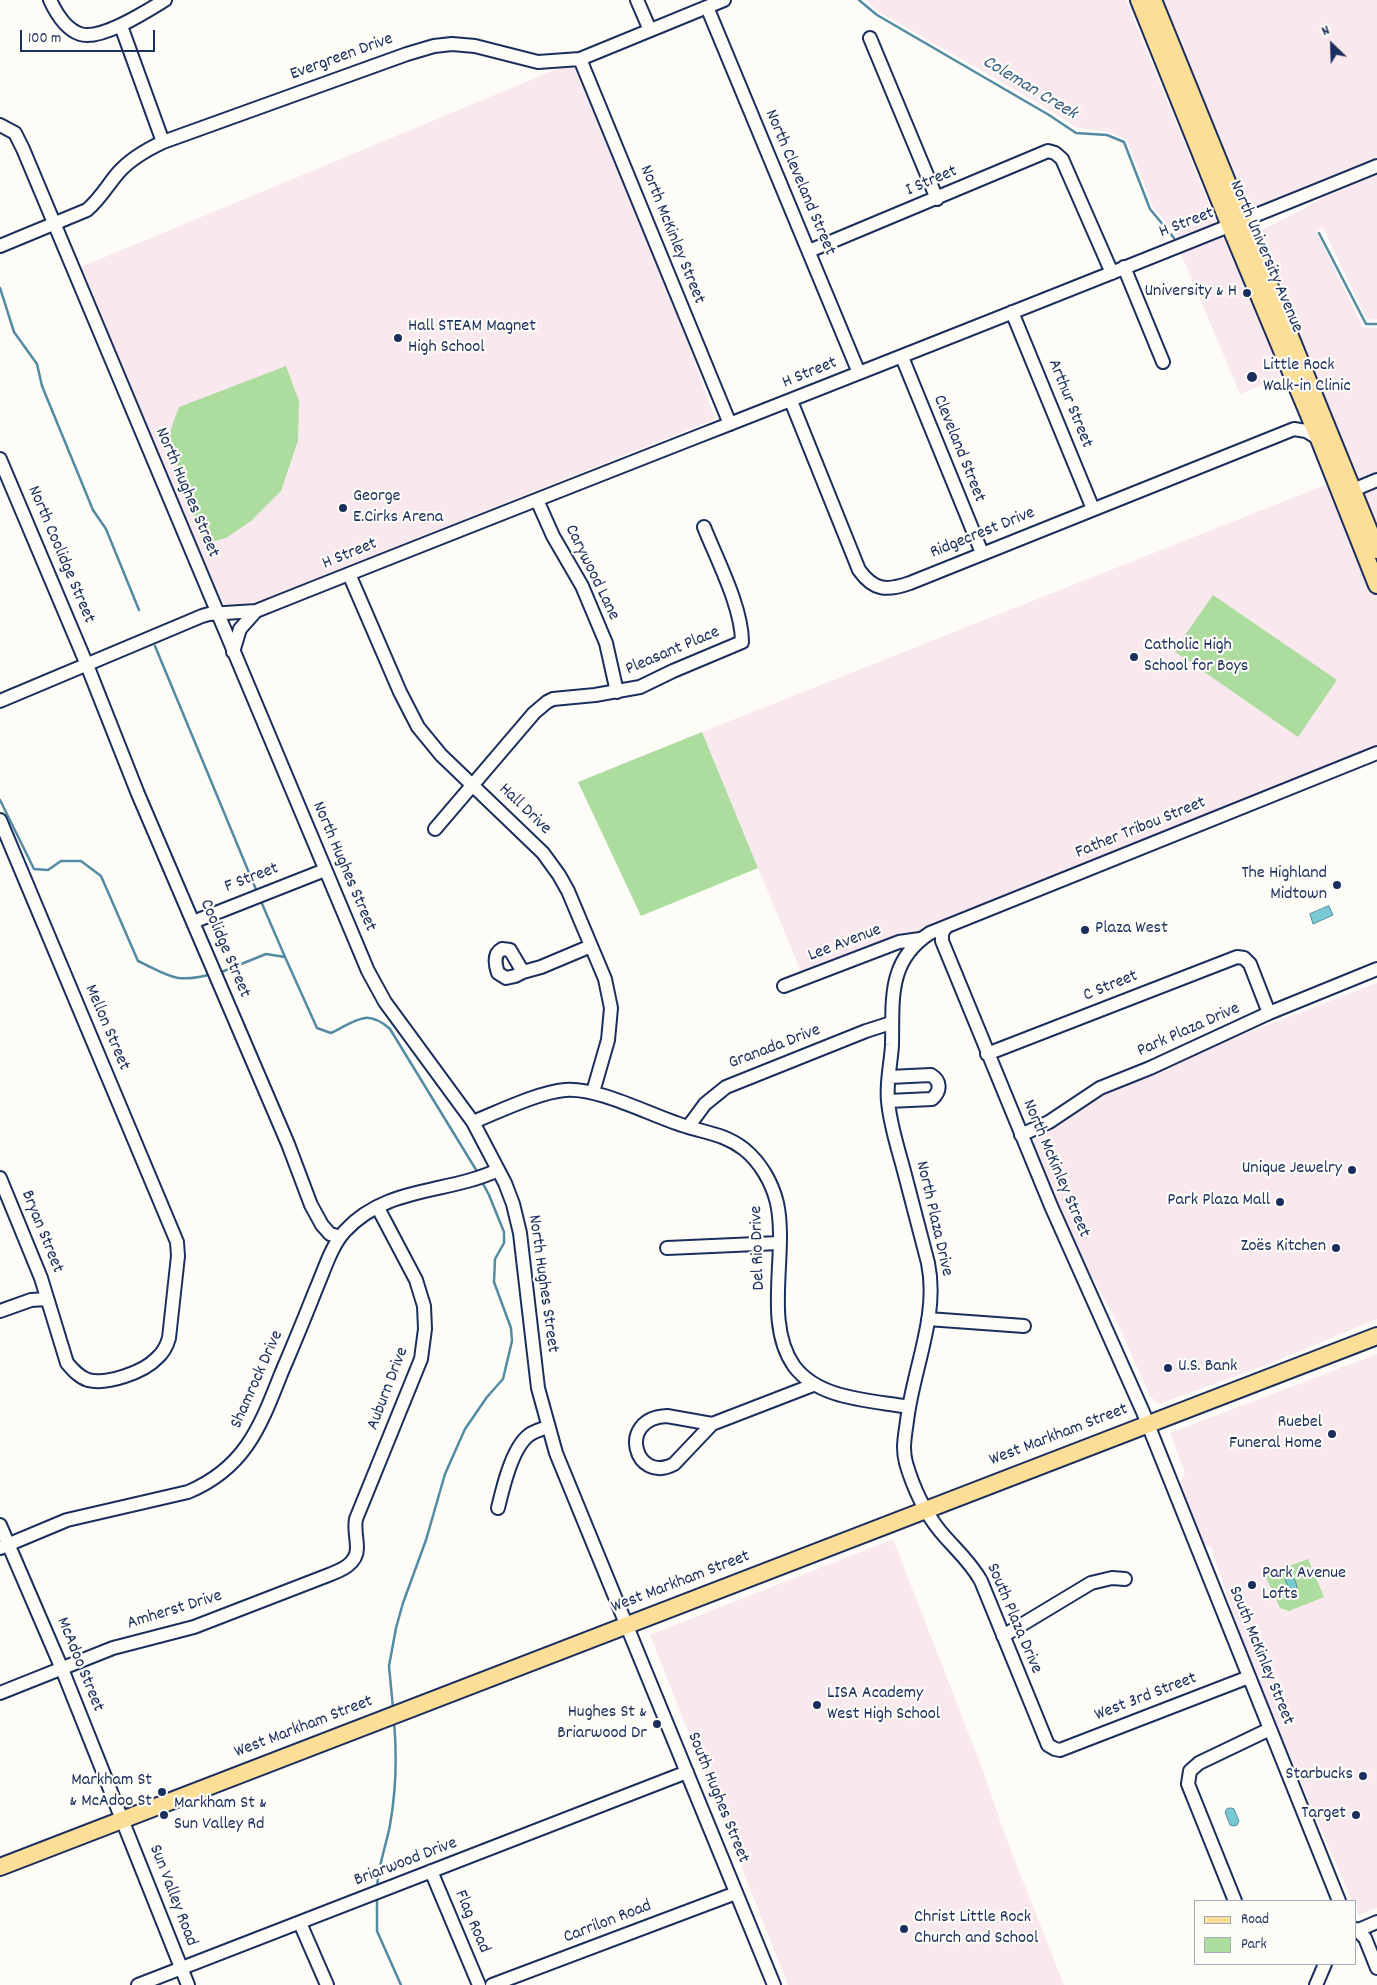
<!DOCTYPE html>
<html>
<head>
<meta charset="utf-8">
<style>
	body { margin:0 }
	#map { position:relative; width:1377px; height:1985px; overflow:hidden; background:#fdfcf7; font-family:Dekko,sans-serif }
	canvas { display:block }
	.legend { position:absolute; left:1194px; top:1900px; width:162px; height:65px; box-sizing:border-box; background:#fdfcf7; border:1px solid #a3aaba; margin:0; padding:6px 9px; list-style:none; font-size:15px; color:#1b2f5e }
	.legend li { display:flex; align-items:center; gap:10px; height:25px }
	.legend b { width:25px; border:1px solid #a3aaba }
	.north { position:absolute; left:1307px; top:20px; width:50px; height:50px; -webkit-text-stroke:4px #fdfcf7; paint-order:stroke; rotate:336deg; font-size:14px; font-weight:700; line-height:20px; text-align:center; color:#1b2f5e }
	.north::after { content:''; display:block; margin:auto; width:18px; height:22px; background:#1b2f5e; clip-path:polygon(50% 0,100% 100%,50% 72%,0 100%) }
	.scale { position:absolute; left:20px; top:30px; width:135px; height:22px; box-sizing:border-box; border:2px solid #1b2f5e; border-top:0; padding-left:6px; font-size:15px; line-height:18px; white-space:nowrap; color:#1b2f5e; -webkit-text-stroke:4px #fdfcf7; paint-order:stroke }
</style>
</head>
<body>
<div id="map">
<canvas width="1377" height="1985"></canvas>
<ul class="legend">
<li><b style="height:6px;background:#fcde96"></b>Road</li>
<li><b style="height:14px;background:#acdd9e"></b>Park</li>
</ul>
<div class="north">N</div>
<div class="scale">100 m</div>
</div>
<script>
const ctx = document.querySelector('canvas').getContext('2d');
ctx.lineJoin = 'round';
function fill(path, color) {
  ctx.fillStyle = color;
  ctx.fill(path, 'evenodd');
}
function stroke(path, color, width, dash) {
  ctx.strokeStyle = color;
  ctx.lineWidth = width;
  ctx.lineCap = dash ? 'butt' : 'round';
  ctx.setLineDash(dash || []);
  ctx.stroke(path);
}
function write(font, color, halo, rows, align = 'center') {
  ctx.font = font + ' Dekko,sans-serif';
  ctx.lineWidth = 4.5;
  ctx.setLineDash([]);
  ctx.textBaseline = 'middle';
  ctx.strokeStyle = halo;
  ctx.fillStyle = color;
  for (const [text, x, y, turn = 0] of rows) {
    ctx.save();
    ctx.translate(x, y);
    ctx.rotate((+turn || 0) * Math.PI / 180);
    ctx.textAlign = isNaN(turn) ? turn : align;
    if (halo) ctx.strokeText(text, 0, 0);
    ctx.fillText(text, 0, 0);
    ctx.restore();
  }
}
const built = new Path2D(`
	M865 0H1126L1216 221 1286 375 1240 394 1182 256 1177 235 1153 207 1126 139 1109 132 1078 128 1031 99 879 12Z
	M1163 0H1377V157L1257 206 1247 202 1175 31Z
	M574 62 689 346 715 419 262 600 229 607 221 601 81 267Z
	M1377 175V319L1367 320 1323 228 1316 231 1363 327 1377 328V474L1361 480 1350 475 1302 339 1257 232 1296 213 1320 199Z
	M1335 481 1377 582V753L804 979 702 732Z
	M1377 488V536L1359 495Z
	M1377 983V1319L1269 1364 1159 1404 1150 1396 1117 1322 1081 1256 1032 1143 1042 1134 1100 1095 1244 1034Z
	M1377 1354V1908L1358 1915 1356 1901H1352L1249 1660 1211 1547 1204 1544 1180 1483 1185 1473 1170 1433Z
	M893 1539 985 1776 1006 1838 1064 1985H788L650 1635Z`);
const green = new Path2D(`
	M286 366 299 401 298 441 281 491 251 521 226 538 204 544 168 437 179 407Z
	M1213 595 1337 680 1298 737 1174 651Z
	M702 732 758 868 641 916 578 782Z
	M1308 1559 1324 1597 1289 1611 1280 1608 1265 1575Z`);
const water = new Path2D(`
	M1329 906 1333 915 1313 924 1310 914Z
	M1291 1576C1296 1580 1297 1585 1297 1590L1291 1593 1285 1579Z
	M1231 1808 1234 1809 1239 1821 1237 1825 1233 1826 1230 1825 1225 1812 1227 1809Z`);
const stream = new Path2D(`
	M859 0 877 15 1049 115 1076 133 1107 135 1124 142 1150 209 1174 238
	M1319 233 1366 324H1377
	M0 288 14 332 37 364 42 386 93 510 106 529 139 610
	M155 646 257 892
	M0 800 34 869 48 870 61 861H81L101 876 138 961C170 976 175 984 212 974
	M260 899 285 957
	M219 973 266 954 285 957 317 1028 331 1033C356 1021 366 1008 390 1029L478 1173
	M393 1708 389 1666 396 1628 403 1603 426 1540 445 1474 465 1429 487 1397 503 1379 512 1341 511 1328 494 1282 495 1259 504 1243V1232L489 1195 481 1180
	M377 1888C378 1866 386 1846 390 1825 396 1791 397 1755 394 1721
	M377 1896V1931L401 1985`);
const minor = new Path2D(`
	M50 0C56 13 65 29 80 34 101 41 147 11 165 0
	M637 0 650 30
	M707 7 859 373
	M121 26 163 142
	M870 38 937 199
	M580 59 730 424
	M0 125 15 133 23 149 368 971 385 1002 473 1122 505 1183 513 1204 520 1233 538 1388 556 1453 774 1985
	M0 246 87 210C100 199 107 186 118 173 130 159 146 150 163 142L407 54 434 46 452 44 475 46 538 62 580 59 724 0
	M809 251 1048 151 1055 153 1062 159 1112 273
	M1124 267 1163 362
	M1012 312 1093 509
	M902 357 982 553
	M791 401 859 570C874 591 887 591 910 583L1294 429 1306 431 1319 439
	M0 459 87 665 138 794 288 1144 311 1205 322 1225 330 1234 340 1237
	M1353 490 1377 480
	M537 500 553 536 582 586 606 643 617 692
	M349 574 400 692 418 727 441 755 543 853 559 875 568 891 605 979 611 1008 608 1040 593 1092
	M233 652 240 629 256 611
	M0 701 202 616 209 614 256 611C629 462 1005 318 1377 166
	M0 820 177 1242 178 1256 169 1338C167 1345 163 1353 157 1358 144 1372 107 1385 88 1380 79 1377 73 1370 67 1363L41 1278 0 1178
	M435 829 534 713 547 702 553 699 595 695 640 687 673 671 742 642C742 607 717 560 704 527
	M193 922 325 870
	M946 927 942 933V941L1051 1206 1143 1412 1339 1901
	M502 949 510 950 523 972 515 976 506 978 498 973C495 964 493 954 502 949Z
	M523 972 541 967 591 946
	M784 986 899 942 920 939
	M987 1054 1237 957 1244 958 1250 964 1269 1013
	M888 1101 932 1099C941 1091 941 1081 931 1075L889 1077
	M473 1122C498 1112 539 1092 565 1090 600 1087 653 1117 688 1127 708 1133 726 1135 744 1149 760 1162 772 1182 777 1203 788 1254 763 1322 794 1366 819 1400 871 1400 909 1407
	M688 1127 705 1104 726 1087 866 1031 891 1023
	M1021 1135 1049 1122 1100 1088 1150 1068 1269 1013 1377 969
	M667 1248 779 1243
	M0 1311 31 1300 47 1299
	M928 1319 1024 1326
	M667 1416 712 1424 674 1464C635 1485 616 1418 667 1416Z
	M712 1424 813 1385
	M498 1508C503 1487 512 1448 529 1435 535 1431 541 1429 548 1427
	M0 1525 62 1669 188 1985
	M0 1548 67 1520 188 1492C245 1468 260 1427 281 1374 293 1346 305 1317 316 1289 324 1271 331 1246 345 1231 386 1186 447 1194 498 1170
	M1003 1636 1091 1583 1112 1578 1125 1579
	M1249 1677 1060 1750 1055 1749 1048 1745 981 1581C970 1561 954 1548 940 1531 924 1511 913 1487 906 1463 902 1448 905 1436 907 1421 913 1369 939 1316 928 1263 920 1233 912 1202 904 1171 898 1148 890 1125 888 1101 886 1082 891 1064 892 1045 893 1000 887 961 930 933L1377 753
	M0 1693 113 1648 194 1627 326 1576C339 1571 357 1565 357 1548 357 1537 354 1530 356 1519L421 1359 425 1329 424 1306 416 1280 378 1208
	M431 1871 479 1985
	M1235 1901 1188 1784 1190 1771 1199 1763 1270 1729
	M300 1923 327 1985
	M1356 1929 1365 1938 1377 1968
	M1356 1931 1377 1922
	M138 1985 687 1772
	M492 1985 736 1893
	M1316 1985 1325 1964`);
const major = new Path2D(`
	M1139 0 1230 226 1319 439 1377 585
	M1153 0 1377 550
	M0 1867 1377 1336`);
const markers = [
	[1247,293,5,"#1b2f5e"],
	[398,338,5,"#1b2f5e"],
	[1252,377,6,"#1b2f5e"],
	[343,508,5,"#1b2f5e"],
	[1134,657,5,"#1b2f5e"],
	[1337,885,5,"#1b2f5e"],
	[1085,930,5,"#1b2f5e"],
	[1352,1170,5,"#1b2f5e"],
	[1280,1202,5,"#1b2f5e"],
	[1336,1248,5,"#1b2f5e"],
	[1168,1368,5,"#1b2f5e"],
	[1332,1434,5,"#1b2f5e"],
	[1252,1585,5,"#1b2f5e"],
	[817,1705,5,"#1b2f5e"],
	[657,1724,5,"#1b2f5e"],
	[1363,1776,5,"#1b2f5e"],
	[162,1792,5,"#1b2f5e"],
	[164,1815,5,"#1b2f5e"],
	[1356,1815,5,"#1b2f5e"],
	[904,1929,5,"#1b2f5e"]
];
const streetNames = [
	["Evergreen Drive",342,58,-20],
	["I Street",932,182,-23],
	["North Cleveland Street",799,183,67],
	["H Street",1187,224,-21],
	["North McKinley Street",671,235,68],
	["North University Avenue",1265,257,67],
	["H Street",810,374,-22],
	["Arthur Street",1069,404,68],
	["Cleveland Street",958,449,68],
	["North Hughes Street",186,493,67],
	["Ridgecrest Drive",983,534,-22],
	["North Coolidge Street",60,555,67],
	["H Street",350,555,-22],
	["Carywood Lane",591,573,64],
	["Pleasant Place",673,652,-23],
	["Hall Drive",524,810,44],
	["Father Tribou Street",1141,829,-22],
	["North Hughes Street",343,867,67],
	["F Street",252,879,-21],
	["Lee Avenue",845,944,-21],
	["Coolidge Street",224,949,67],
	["C Street",1111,987,-22],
	["Mellon Street",106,1028,67],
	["Park Plaza Drive",1189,1031,-24],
	["Granada Drive",775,1048,-21],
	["North McKinley Street",1055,1169,67],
	["North Plaza Drive",933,1219,77],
	["Bryan Street",41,1232,68],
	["Del Rio Drive",759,1248,-92],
	["North Hughes Street",542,1284,82],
	["Shamrock Drive",258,1380,-66],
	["Auburn Drive",389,1389,-69],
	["West Markham Street",1059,1436,-21],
	["West Markham Street",681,1583,-21],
	["Amherst Drive",175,1611,-17],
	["South Plaza Drive",1013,1619,67],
	["South McKinley Street",1260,1656,68],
	["McAdoo Street",79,1665,68],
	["West 3rd Street",1146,1698,-21],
	["West Markham Street",304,1728,-21],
	["South Hughes Street",717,1798,68],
	["Briarwood Drive",406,1863,-21],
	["Sun Valley Road",172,1896,69],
	["Flag Road",471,1922,67],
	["Carrilon Road",608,1923,-21]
];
const poiNames = [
	["University & H",1237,293],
	["Hall STEAM Magnet",408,328,"left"],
	["High School",408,349,"left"],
	["Little Rock",1263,367,"left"],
	["Walk-in Clinic",1263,388,"left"],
	["George",353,498,"left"],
	["E.Cirks Arena",353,519,"left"],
	["Catholic High",1144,647,"left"],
	["School for Boys",1144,668,"left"],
	["The Highland",1327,875],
	["Midtown",1327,896],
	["Plaza West",1095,930,"left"],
	["Unique Jewelry",1342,1170],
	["Park Plaza Mall",1270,1202],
	["Zoës Kitchen",1326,1248],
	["U.S. Bank",1178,1368,"left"],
	["Ruebel",1322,1424],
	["Funeral Home",1322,1445],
	["Park Avenue",1262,1575,"left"],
	["Lofts",1262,1596,"left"],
	["LISA Academy",827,1695,"left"],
	["West High School",827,1716,"left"],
	["Hughes St &",647,1714],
	["Briarwood Dr",647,1735],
	["Starbucks",1353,1776],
	["Markham St",152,1782],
	["& McAdoo St",152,1803],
	["Markham St &",174,1805,"left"],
	["Sun Valley Rd",174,1826,"left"],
	["Target",1346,1815],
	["Christ Little Rock",914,1919,"left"],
	["Church and School",914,1940,"left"]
];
const waterNames = [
	["Coleman Creek",1029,89,31]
];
fill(built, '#f9e9ee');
fill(green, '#acdd9e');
fill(water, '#78c9d2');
stroke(water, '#538ba4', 1);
stroke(stream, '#538ba4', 2.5);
stroke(minor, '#1b2f5e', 16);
stroke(major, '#1b2f5e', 20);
stroke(minor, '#fdfcf7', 12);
stroke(major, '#fcde96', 16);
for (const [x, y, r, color] of markers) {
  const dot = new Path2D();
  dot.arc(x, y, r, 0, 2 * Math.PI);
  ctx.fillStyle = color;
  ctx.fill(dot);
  stroke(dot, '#fdfcf7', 2);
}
write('18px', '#1b2f5e', '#fdfcf7', streetNames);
write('18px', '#1b2f5e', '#fdfcf7', poiNames, 'right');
write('italic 19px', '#375d81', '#fdfcf7', waterNames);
</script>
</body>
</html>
